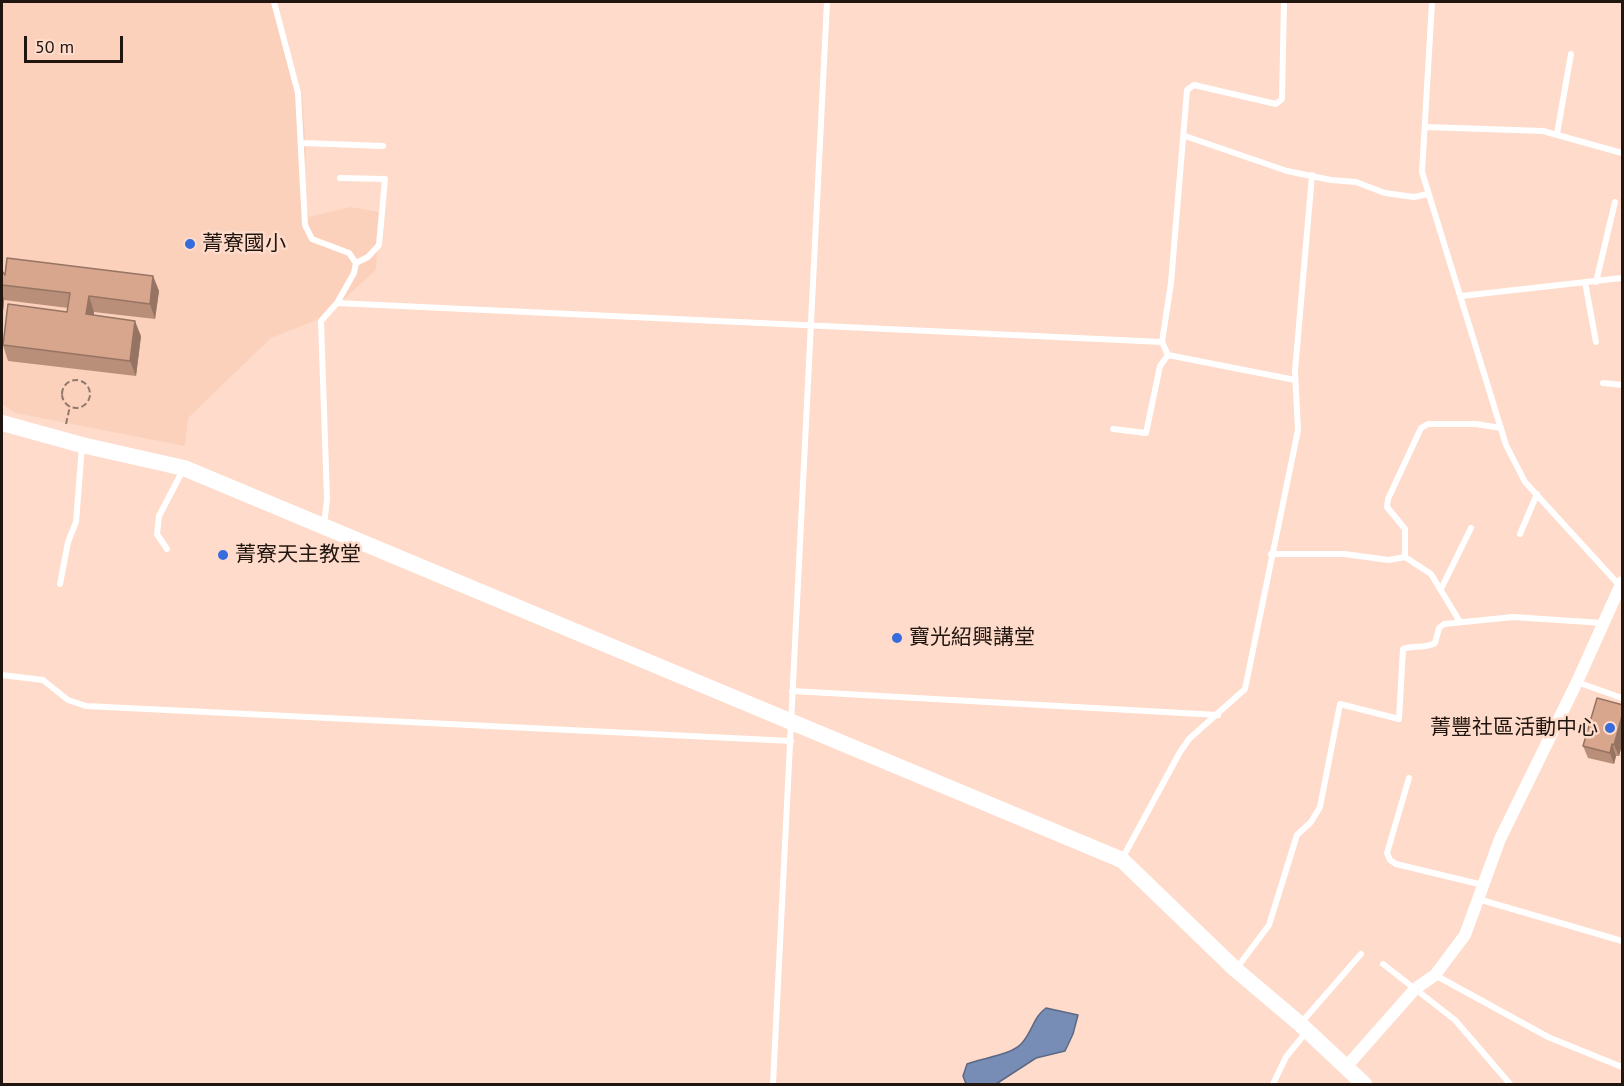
<!DOCTYPE html>
<html>
<head>
<meta charset="utf-8">
<style>
	body { margin:0 }
	#map { position:relative; width:1624px; height:1086px; overflow:hidden; background:#fedbca; font-family:"PT Sans",sans-serif }
	canvas { display:block }
	.frame { position:absolute; inset:0; border:3px solid #21150f; pointer-events:none }
	.scale { position:absolute; left:24px; top:36px; width:99px; height:27px; box-sizing:border-box; border:3px solid #21150f; border-top:0; padding-left:8px; font-size:18px; line-height:21px; white-space:nowrap; color:#21150f; -webkit-text-stroke:4px #fedbca; paint-order:stroke }
</style>
</head>
<body>
<div id="map">
<canvas width="1624" height="1086"></canvas>
<div class="frame"></div>
<div class="scale">50 m</div>
</div>
<script>
const ctx = document.querySelector('canvas').getContext('2d');
ctx.lineJoin = 'round';
function fill(path, color) {
  ctx.fillStyle = color;
  ctx.fill(path, 'evenodd');
}
function stroke(path, color, width, dash) {
  ctx.strokeStyle = color;
  ctx.lineWidth = width;
  ctx.lineCap = dash ? 'butt' : 'round';
  ctx.setLineDash(dash || []);
  ctx.stroke(path);
}
function write(font, color, halo, rows, align = 'center') {
  ctx.font = font + ' "PT Sans","Noto Sans TC",sans-serif';
  ctx.lineWidth = 5;
  ctx.setLineDash([]);
  ctx.textBaseline = 'middle';
  ctx.strokeStyle = halo;
  ctx.fillStyle = color;
  for (const [text, x, y, turn = 0] of rows) {
    ctx.save();
    ctx.translate(x, y);
    ctx.rotate((+turn || 0) * Math.PI / 180);
    ctx.textAlign = isNaN(turn) ? turn : align;
    if (halo) ctx.strokeText(text, 0, 0);
    ctx.fillText(text, 0, 0);
    ctx.restore();
  }
}
const built = new Path2D(`
	M2 2H271L302 95 306 152 301 194 309 217 350 207 379 212 376 270 324 317 271 338 188 418 185 446 15 413 2 404Z`);
const water = new Path2D(`
	M1046 1008 1078 1015 1073 1034 1065 1051 1036 1058 996 1084H966L963 1076 967 1064C982 1058 1012 1055 1022 1043 1032 1032 1034 1016 1046 1008Z`);
const path = new Path2D(`
	M62 394a14 14 0 1 1 28 0a14 14 0 1 1-28 0Z
	M66 424 70 406`);
const lane = new Path2D(`
	M274 2 298 93 305 225 312 239 349 253 356 263 354 273 337 303
	M1284 2 1282 99 1276 104 1194 85 1187 90 1171 283 1162 342 1168 355 1295 380
	M1432 2 1422 172 1506 445 1525 482 1620 586
	M1426 127 1543 131 1622 153
	M1557 134 1571 54
	M1185 136 1287 171 1331 180 1356 182 1385 193 1414 197 1428 194
	M303 143 383 146
	M340 178 385 179 379 245 368 257 356 263
	M1585 282 1596 342
	M1596 282 1615 202
	M1461 296 1622 278
	M1603 383 1622 385
	M1113 429 1146 433 1160 366 1168 355
	M324 526 327 499 321 321 337 303 1162 342
	M1520 534 1537 494
	M167 549 157 534 159 516 184 468
	M1271 554H1344L1389 560 1405 557 1431 574 1460 622
	M1405 557V529L1387 507 1388 499 1421 428 1428 424H1476L1501 428
	M60 584 68 542 76 522 82 446
	M1441 589 1471 528
	M2 675 43 680 68 700 86 706 791 741
	M1577 682 1622 698
	M792 691 1218 715
	M1409 778 1387 853 1390 860 1396 864 1483 885
	M1122 859 1180 752 1189 739 1245 689 1298 430 1295 371 1312 175
	M1478 899 1622 941
	M1383 964 1455 1020 1510 1084
	M1236 969 1269 925 1297 835 1311 822 1320 807 1340 704 1399 719 1403 649C1414 645 1425 649 1435 643L1439 628 1444 624 1513 617 1603 623
	M1435 975 1548 1037 1622 1067
	M1301 1023 1361 954
	M773 1084 827 2
	M1273 1084 1286 1057 1307 1031`);
const street = new Path2D(`
	M1346 1067 1415 989 1435 975 1465 935 1500 839 1577 682 1622 582`);
const secondary = new Path2D(`
	M2 423 82 445 184 468 1122 860 1235 969 1300 1024 1364 1084`);
const wall = new Path2D(`
	M2 271 5 275 153 276 159 291 155 319 94 312V315L141 336 136 376 8 361 3 345 67 312 68 308 4 300 2 323Z
	M1623 705V741L1619 756H1616L1614 764 1588 758 1583 746Z`);
const shadedWall = new Path2D(`
	M153 276 159 291 155 319 150 304Z
	M2 292 4 300 2 323Z
	M89 296 94 312 92 330 86 314Z
	M135 321 141 336 136 376 130 361Z
	M1623 712V741L1619 756 1614 745Z
	M1612 744 1616 756 1614 764 1610 753Z`);
const building = new Path2D(`
	M7 258 153 276 150 304 89 296 86 314 135 321 130 361 3 345 8 304 67 312 70 293 2 285V271L5 275Z
	M1597 698 1623 705V712L1614 745 1612 744 1610 753 1583 746Z`);
const markers = [
	[190,244,6,"#376cdc"],
	[223,555,6,"#376cdc"],
	[897,638,6,"#376cdc"],
	[1610,728,6,"#376cdc"]
];
const poiNames = [
	["菁寮國小",202,244],
	["菁寮天主教堂",235,555],
	["寶光紹興講堂",909,638],
	["菁豐社區活動中心",1598,728,"right"]
];
fill(built, '#fcd1bc');
fill(water, '#778db6');
stroke(water, '#5d6984', 1.5);
stroke(path, '#90786d', 2, [6, 3]);
stroke(lane, '#fff', 6);
stroke(street, '#fff', 12);
stroke(secondary, '#fff', 16);
fill(wall, '#b98f79');
fill(shadedWall, '#967463');
fill(building, '#d7a68d');
stroke(building, '#967463', 1.5);
for (const [x, y, r, color] of markers) {
  const dot = new Path2D();
  dot.arc(x, y, r, 0, 2 * Math.PI);
  ctx.fillStyle = color;
  ctx.fill(dot);
  stroke(dot, '#fedbca', 2);
}
write('21px', '#21150f', '#fedbca', poiNames, 'left');
</script>
</body>
</html>
